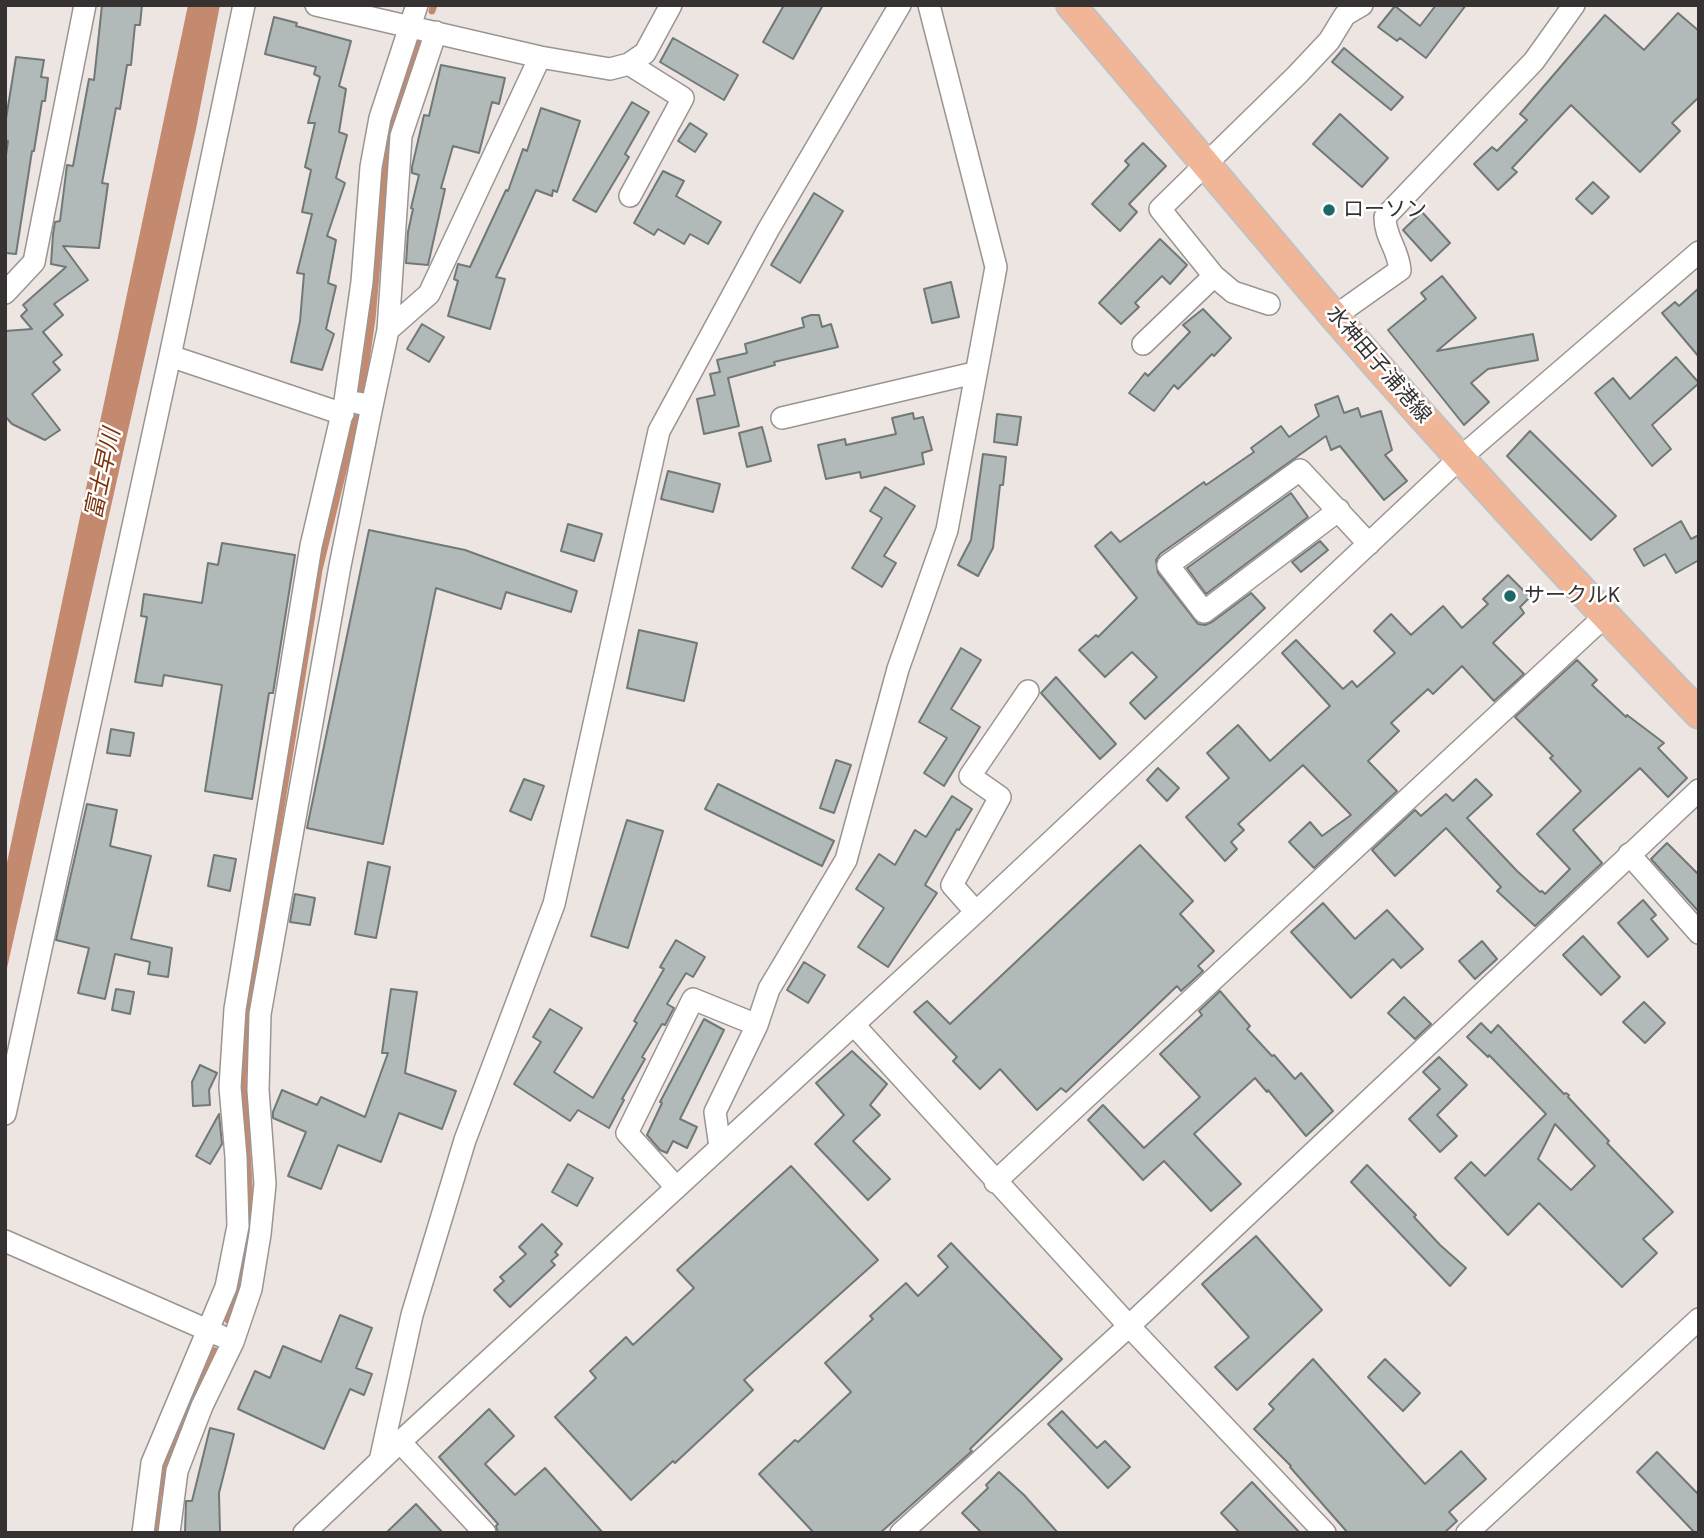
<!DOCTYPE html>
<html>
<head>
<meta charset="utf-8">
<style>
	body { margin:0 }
	#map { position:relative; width:1704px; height:1538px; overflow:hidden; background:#ece5e2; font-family:"DM Sans",sans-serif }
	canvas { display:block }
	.frame { position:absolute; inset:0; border:7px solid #353231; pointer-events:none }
</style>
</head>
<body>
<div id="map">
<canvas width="1704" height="1538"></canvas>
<div class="frame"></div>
</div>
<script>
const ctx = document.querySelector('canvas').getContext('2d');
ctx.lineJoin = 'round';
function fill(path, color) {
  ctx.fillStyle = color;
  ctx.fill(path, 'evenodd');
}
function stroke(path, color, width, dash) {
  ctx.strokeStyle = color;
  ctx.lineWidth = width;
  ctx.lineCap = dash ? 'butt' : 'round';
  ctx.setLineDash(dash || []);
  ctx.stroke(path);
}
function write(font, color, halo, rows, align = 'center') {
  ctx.font = font + ' "DM Sans","Noto Sans JP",sans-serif';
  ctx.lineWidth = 5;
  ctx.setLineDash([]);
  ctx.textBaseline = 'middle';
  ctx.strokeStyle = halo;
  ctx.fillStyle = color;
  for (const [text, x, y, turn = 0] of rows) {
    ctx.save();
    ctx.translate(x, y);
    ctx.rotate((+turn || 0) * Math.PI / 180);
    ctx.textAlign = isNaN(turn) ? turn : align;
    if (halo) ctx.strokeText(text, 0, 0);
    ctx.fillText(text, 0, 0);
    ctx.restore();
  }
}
const water = new Path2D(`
	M188 5H220L196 129 5 977V872Z`);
const stream = new Path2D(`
	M432 11 434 5
	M361 395 372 319 384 185 391 131 420 40
	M228 1320 240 1280 251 1221 243 1077 250 1002 319 570 356 418
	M155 1533 158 1496 175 1436 215 1351`);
const building = new Path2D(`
	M102 5H142L140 25H135L131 65H127L120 109 116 108 102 183 108 184 99 248 63 246 88 280 54 304 63 315 43 332 62 355 53 362 60 370 32 394 60 430 45 440 12 424 5 416V331L32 329 21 316 27 310 23 305 66 267 51 264 53 234 55 222 60 221 67 165 73 166 89 79 94 80Z
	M784 5H823L793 59 763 42Z
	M1436 5H1466L1426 58 1400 38 1397 41 1378 27 1395 6 1420 26Z
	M1678 13 1699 31V97L1672 123 1680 131 1640 172 1571 105 1512 168 1517 172 1498 190 1474 164 1492 147 1497 151 1527 120 1520 114 1605 15 1644 50Z
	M274 17 297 23 296 26 351 41 339 86 346 89 339 132 347 135 336 178 345 183 327 236 336 240 328 283 336 286 326 329 334 334 322 370 291 362 300 321 304 274 297 273 312 214 302 212 311 170 305 167 315 123H308L320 77 314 74 316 67 265 54Z
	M673 38 738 75 724 100 660 62Z
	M1344 48 1403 97 1391 110 1332 62Z
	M16 57 44 60 41 77 48 78 45 101H42L34 151H32L16 254 5 253V162L8 141 5 140V125Z
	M441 65 505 78 499 104 492 102 479 153 453 146 441 188 445 189 428 265 406 263 408 232 413 209 411 208 419 175 412 173V167L424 115 429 116Z
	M632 102 649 112 625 154 629 157 596 212 573 200Z
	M541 108 580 121 557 192 553 190 552 196 536 190 496 277 505 279 490 329 448 316 458 281 454 279 458 264 470 267 506 190 508 191 523 149 527 151Z
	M1340 114 1388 158 1362 187 1313 144Z
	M690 123 707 134 695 152 678 141Z
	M1143 143 1166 166 1129 204 1137 212 1120 231 1092 204 1129 165 1125 161Z
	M663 171 684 181 676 196 721 222 708 244 690 234 684 244 658 229 654 235 634 223Z
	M1593 182 1609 197 1592 214 1576 199Z
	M814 193 843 211 800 283 771 265Z
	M1422 212 1450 243 1431 261 1403 230Z
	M1160 239 1187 265 1170 284 1162 276 1135 303 1139 307 1121 324 1099 303Z
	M1442 276 1476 318 1437 351 1533 334 1538 360 1488 369 1471 383 1489 402 1464 425 1388 330 1426 299 1421 293Z
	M951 282 959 317 932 323 924 289Z
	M1699 288V357L1662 313 1675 302 1679 306Z
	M1203 309 1231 338 1214 356 1212 354 1178 389 1174 385 1154 411 1129 393 1145 373 1148 376 1190 332 1183 325Z
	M811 315H819L822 327 831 324 838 347 774 362 775 365 728 378 739 426 704 434 697 399 715 395 710 374 720 372 717 360 747 353 745 344 804 327 802 318Z
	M422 324 444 337 429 362 407 349Z
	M1676 357 1699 383 1652 425 1671 449 1652 466 1595 393 1613 378 1630 399Z
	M1338 396 1344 413 1358 408 1361 417 1381 411 1392 450 1385 455 1407 481 1384 500 1340 446 1331 450 1326 436 1160 554 1156 560 1158 573 1198 624 1205 625 1212 622 1251 593 1265 608 1145 719 1130 703 1157 677 1132 652 1105 677 1079 650 1096 635 1098 637 1137 598 1095 546 1111 532 1120 542 1204 482 1206 485 1254 452 1251 448 1281 426 1289 437 1319 416 1315 405Z
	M913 413 914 419 923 417 932 450 922 453 924 464 861 478 860 472 826 479 818 445 845 439 846 445 896 434 892 418Z
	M997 414 1021 417 1017 445 994 442Z
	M762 427 771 461 747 467 739 433Z
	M1530 431 1616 516 1591 540 1507 456Z
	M983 454 1006 457 1003 485H1000L993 548 978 576 958 565 971 540Z
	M668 471 720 484 713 512 661 499Z
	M885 487 915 506 884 556 896 563 882 587 852 568 882 518 870 511Z
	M1291 493 1308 517 1206 594 1187 568Z
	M1681 521 1691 539 1699 535V560L1676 573 1665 554 1644 566 1634 549Z
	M568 524 602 534 594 561 561 551Z
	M369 530 465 550 577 591 571 612 506 592 501 609 436 588 383 844 307 828Z
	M1320 541 1328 550 1301 572 1292 562Z
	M222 543 295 555 273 693H269L252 799 205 791 222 685 164 675 162 686 135 682 147 617 141 616 144 594 202 603 208 563 218 565Z
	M1508 575 1530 597 1520 607 1524 613 1493 643 1524 674 1494 701 1462 666 1433 694 1428 689 1391 723 1399 731 1368 761 1397 791 1314 868 1289 842 1310 822 1322 836 1351 815 1303 765 1238 824 1244 830 1231 842 1237 849 1225 861 1186 817 1229 778 1207 753 1238 725 1270 761 1330 706 1282 653 1296 640 1343 689 1352 681 1357 687 1395 653 1374 631 1391 614 1411 635 1443 606 1462 628 1488 604 1483 599Z
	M639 630 697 643 684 701 627 688Z
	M961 648 981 660 951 709 980 727 944 786 924 773 947 738 919 722Z
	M1577 660 1597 680 1592 685 1626 717 1627 715 1664 743 1658 748 1687 778 1668 797 1640 768 1573 830 1602 863 1535 926 1497 891 1501 887 1446 828 1395 876 1372 850 1415 810 1421 816 1446 794 1453 801 1476 779 1492 795 1467 818 1517 871 1540 892 1542 891 1545 894 1570 869 1537 834 1581 791 1550 758 1553 756 1515 717Z
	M1056 677 1116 744 1100 759 1041 693Z
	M111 729 134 733 130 756 107 753Z
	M836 760 851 765 834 813 820 808Z
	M1158 768 1179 788 1167 801 1147 780Z
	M524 779 544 786 531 820 510 811Z
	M718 784 834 841 822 866 705 809Z
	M952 796 972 809 959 830 957 829 925 885 937 893 888 967 858 947 884 908 856 889 879 854 895 865 915 830 926 837Z
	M87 804 117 810 110 846 151 856 131 939 172 948 168 977 148 974 150 962 115 954 105 999 78 993 89 948 56 940Z
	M627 820 663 831 628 948 591 936Z
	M1667 843 1699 875V912L1651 859Z
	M1140 845 1193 901 1180 914 1214 951 1198 966 1203 971 1181 991 1177 986 1066 1092 1061 1088 1037 1110 1000 1069 980 1089 953 1061 957 1057 914 1012 927 1001 950 1024Z
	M214 855 236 859 230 891 208 886Z
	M368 862 390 867 376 938 355 934Z
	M295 894 315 898 310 925 290 922Z
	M1643 900 1656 915 1651 919 1668 939 1648 957 1618 923Z
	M1323 903 1355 939 1387 910 1423 949 1401 968 1393 959 1351 998 1291 932Z
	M1583 936 1620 977 1601 995 1563 955Z
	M676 940 705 957 693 977 686 973 667 1004 674 1008 665 1025 662 1024 642 1057 645 1059 622 1099 624 1100 609 1128 578 1110 570 1121 514 1084 541 1042 533 1037 550 1009 582 1028 554 1072 593 1098 637 1023 634 1021 664 969 660 967Z
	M1482 941 1497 959 1475 979 1459 961Z
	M804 962 825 975 808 1003 787 990Z
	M116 989 134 992 130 1014 112 1010Z
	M391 989 417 992 405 1073 456 1091 442 1129 399 1113 381 1162 338 1145 321 1189 288 1176 306 1132 273 1118V1112L282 1090 317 1105 321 1097 365 1117 388 1053H382Z
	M1220 991 1250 1026 1247 1029 1272 1056 1274 1055 1295 1079 1301 1073 1333 1111 1306 1136 1268 1090 1267 1092 1255 1078 1194 1134 1241 1184 1211 1211 1164 1161 1143 1180 1088 1120 1103 1105 1144 1148 1200 1097 1160 1054 1202 1015 1199 1011Z
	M1404 997 1431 1024 1415 1039 1388 1013Z
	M1644 1002 1665 1023 1645 1043 1623 1022Z
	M704 1019 724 1030 680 1119 697 1127 687 1148 673 1141 667 1153 660 1150 647 1135 662 1103 660 1102Z
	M1481 1023 1491 1033 1498 1025 1564 1094 1566 1093 1569 1095 1568 1097 1609 1141 1607 1143 1673 1212 1643 1239 1657 1253 1622 1287 1539 1203 1508 1235 1455 1178 1471 1162 1485 1176 1546 1114 1489 1055 1488 1057 1467 1037ZM1555 1124 1595 1166 1571 1190 1538 1159Z
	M852 1051 887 1084 870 1105 880 1115 853 1141 890 1179 868 1200 815 1144 844 1115 816 1083Z
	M1439 1057 1467 1085 1437 1115 1457 1136 1440 1152 1409 1119 1440 1089 1423 1072Z
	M200 1065 217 1073 209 1090 210 1105 193 1106 192 1082Z
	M219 1114 222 1144 210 1164 196 1156Z
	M568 1164 593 1178 577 1206 552 1192Z
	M1367 1165 1416 1215 1414 1217 1440 1245 1466 1268 1450 1286 1351 1182Z
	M791 1166 878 1260 744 1380 753 1390 675 1463 673 1461 631 1500 555 1417 596 1378 590 1371 626 1337 633 1345 694 1288 677 1270Z
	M542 1224 562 1244 555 1252 558 1255 551 1261 555 1265 510 1307 494 1290 504 1281 500 1277 526 1254 519 1247Z
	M1256 1236 1322 1310 1237 1390 1215 1367 1249 1337 1202 1284Z
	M951 1243 1062 1359 970 1449 972 1451 880 1533H814L759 1474 795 1440 798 1442 851 1392 825 1363 873 1319 870 1316 906 1283 918 1296 948 1267 938 1256Z
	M340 1315 372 1328 356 1368 372 1374 364 1395 350 1389 324 1449 238 1409 255 1371 270 1378 283 1346 321 1362Z
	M1313 1359 1425 1484 1461 1451 1486 1479 1449 1512 1457 1521 1444 1533H1348L1290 1467 1291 1466 1254 1429 1274 1409 1269 1404Z
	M1385 1359 1420 1393 1403 1411 1368 1377Z
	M489 1409 514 1436 485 1464 515 1495 545 1468 603 1533H498L496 1526 498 1524 439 1457Z
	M1062 1411 1097 1448 1105 1441 1130 1467 1108 1488 1048 1424Z
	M210 1428 234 1434 219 1493 220 1533H185L186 1501H192Z
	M1657 1452 1699 1495V1533H1695L1637 1472Z
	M999 1472 1024 1495 1058 1533H982L962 1513 988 1488 986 1485Z
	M1252 1482 1300 1533H1240L1221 1513Z
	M416 1504 443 1533H386Z`);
const minor = new Path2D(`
	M244 5 170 356 343 414
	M316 5 540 57 610 69 629 64 645 53 671 5
	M629 64 683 98 630 196
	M5 293 34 262 85 5
	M1269 304 1233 292 1214 276 1160 209 1297 75 1329 41 1345 15 1362 5
	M1335 316 1400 270C1398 248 1385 238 1385 217L1534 61 1574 5
	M388 330 401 136 436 32
	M1143 344 1214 276
	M358 403 372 406 388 330 429 294 540 57
	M782 418 974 373
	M1339 510 1204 612 1168 565 1300 470 1369 544
	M1629 854 1699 933
	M976 912 952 885 1000 797 970 776 1028 691
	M854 1025 1129 1326 1325 1533
	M5 1114 170 356
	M720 1147 715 1112 757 1025 769 989 846 860 898 669 947 530 996 267 929 5
	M995 1182 1605 616
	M676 1187 627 1133 693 999 757 1025
	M5 1241 221 1336
	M400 1442 485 1533
	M380 1461 412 1315 465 1140 554 904 659 431 768 230 900 5
	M143 1533 152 1463 226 1287 238 1226 236 1157 230 1087 235 1009 311 546 345 401 362 282 371 167 380 118 417 5
	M169 1533 177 1471 202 1406 233 1342 251 1289 260 1234 265 1184 258 1090 260 1014 340 566 372 406
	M304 1533 400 1442 976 912 1460 458 1699 252
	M901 1533 1129 1326 1699 790
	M1467 1533 1699 1319`);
const major = new Path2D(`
	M1071 5C1159 109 1246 213 1334 316 1452 452 1574 584 1699 714`);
const markers = [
	[1329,210,7,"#1b6867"],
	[1510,596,7,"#1b6867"]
];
const poiNames = [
	["ローソン",1343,210],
	["サークルK",1524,596]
];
const streetNames = [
	["水神田子浦港線",1378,365,49]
];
const waterNames = [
	["富士早川",104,474,-78]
];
fill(water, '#c38a70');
stroke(stream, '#c38a70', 7);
fill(building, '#b1b9b9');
stroke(building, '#717878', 2);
stroke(minor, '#9b9491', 24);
stroke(major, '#c2c2c1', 32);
stroke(minor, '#fff', 21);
stroke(major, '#f1b598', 28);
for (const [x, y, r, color] of markers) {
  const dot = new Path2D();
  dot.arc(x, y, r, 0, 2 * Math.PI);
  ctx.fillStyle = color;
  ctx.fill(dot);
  stroke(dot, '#fff', 2.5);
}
write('21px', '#353231', '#fff', poiNames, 'left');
write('21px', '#353231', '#fff', streetNames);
write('italic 23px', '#7a340c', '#fff', waterNames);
</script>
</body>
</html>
